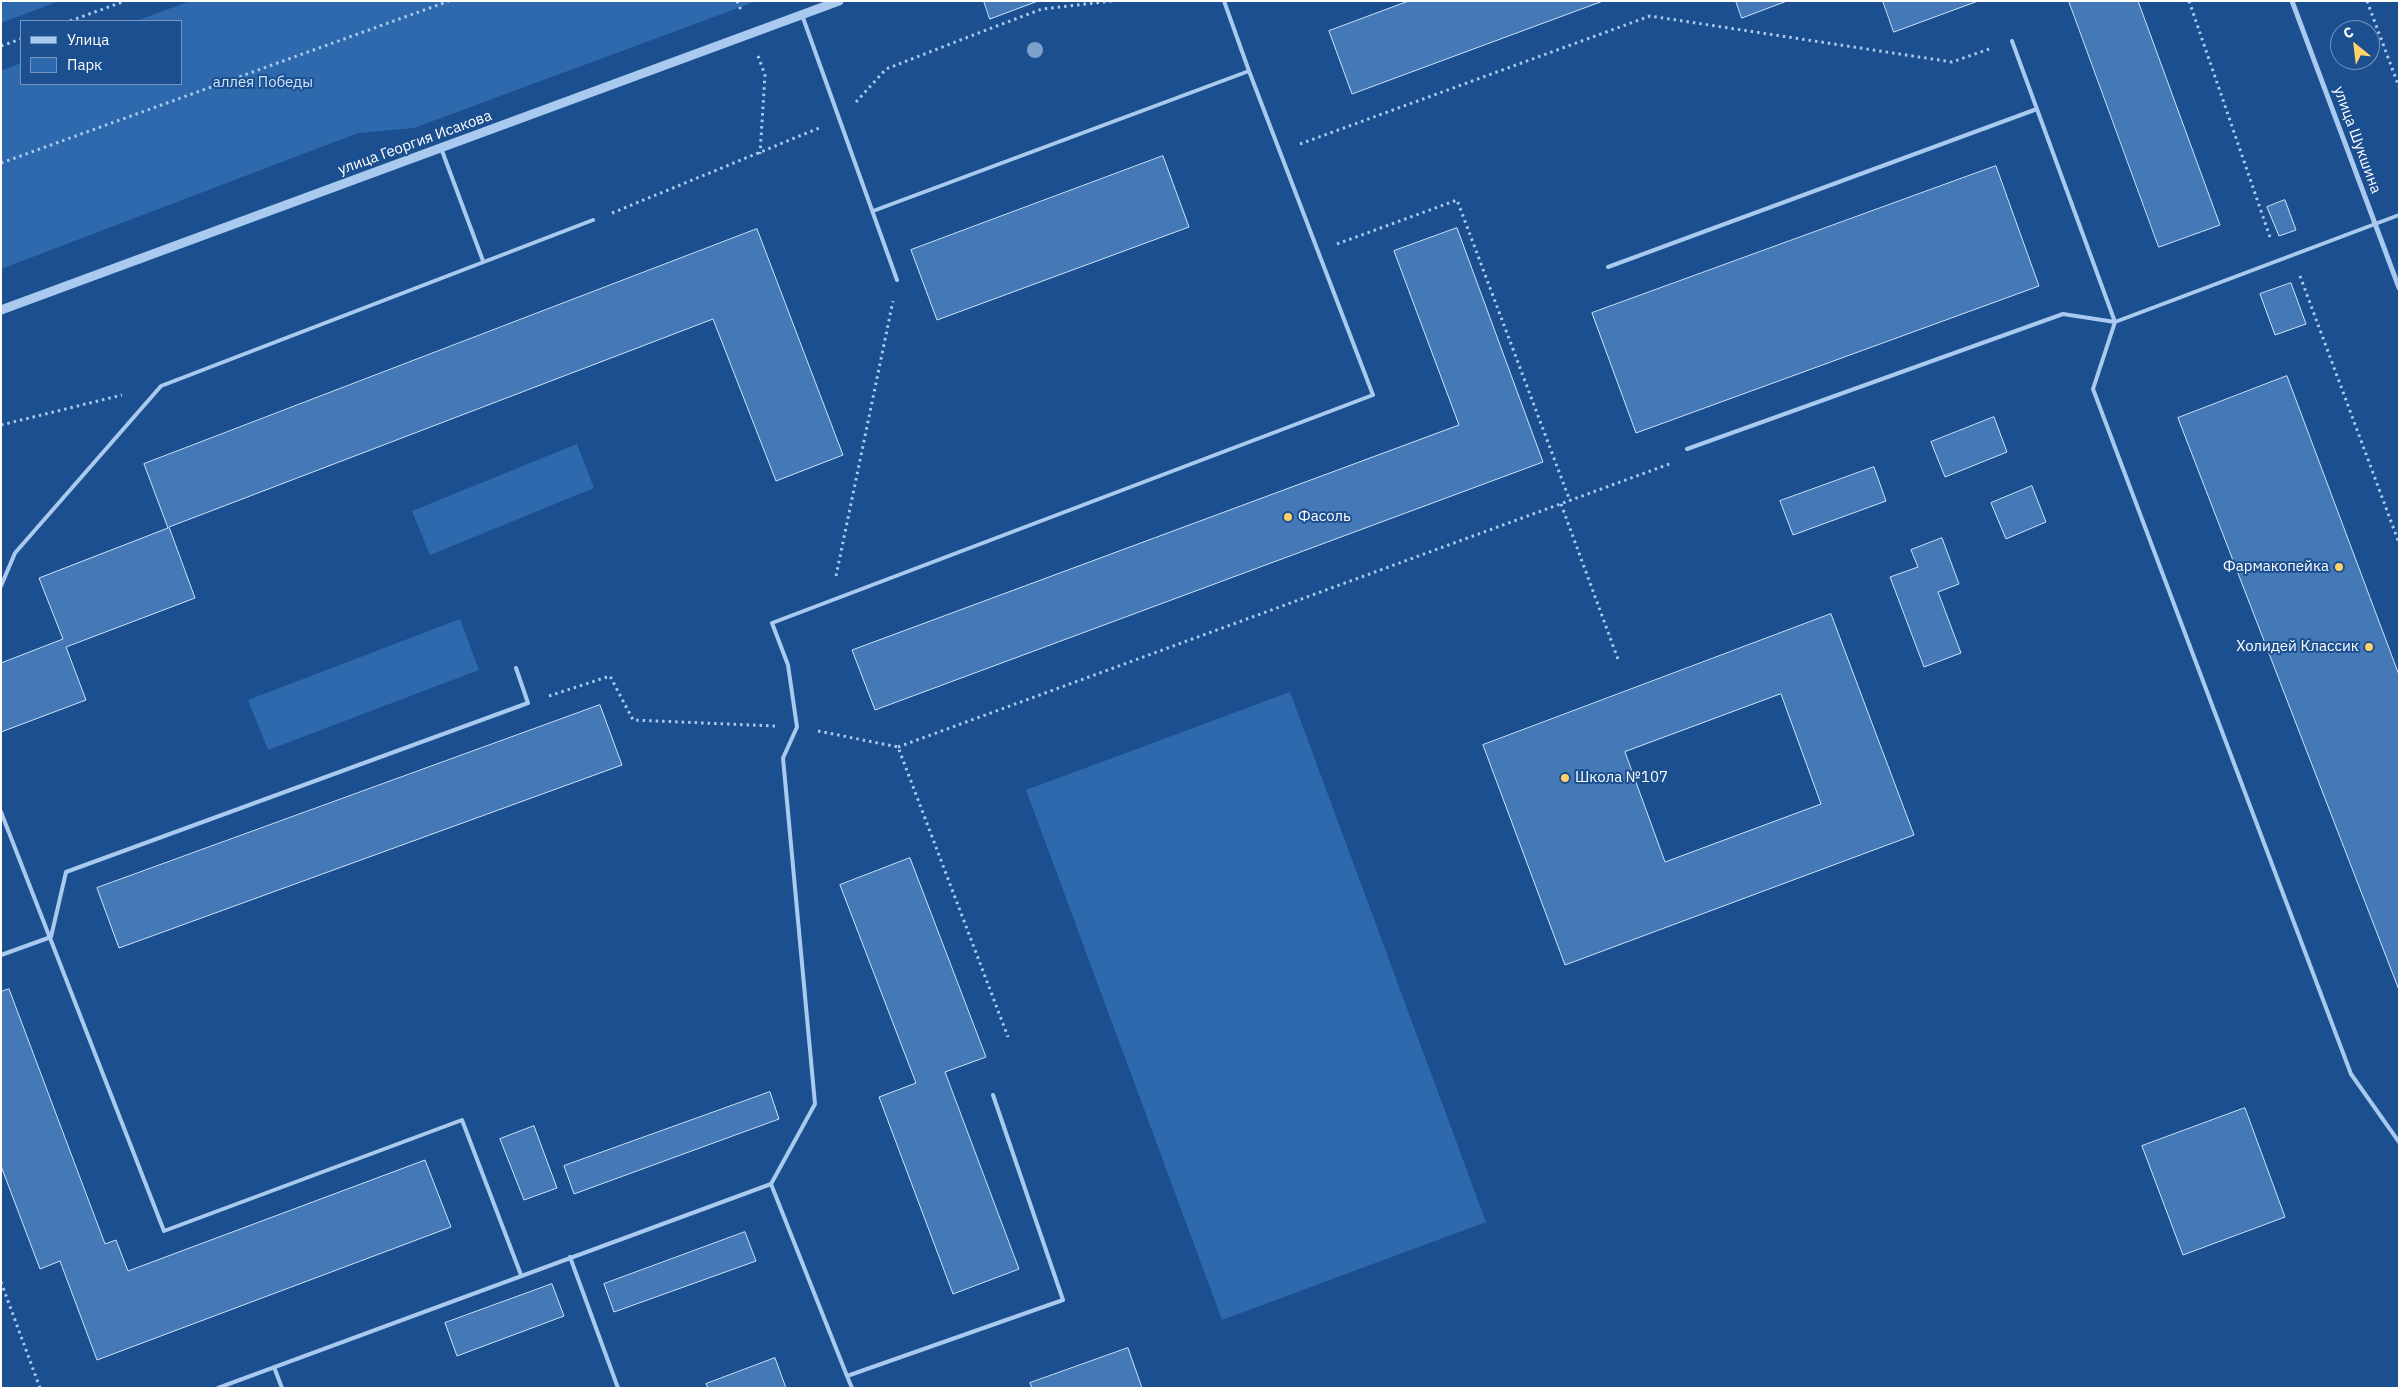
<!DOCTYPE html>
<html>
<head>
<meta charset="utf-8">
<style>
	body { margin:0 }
	#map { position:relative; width:2400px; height:1389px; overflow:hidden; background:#1b4f8f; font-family:"IBM Plex Sans",sans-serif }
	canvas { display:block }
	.frame { position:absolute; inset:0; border:2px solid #fff; pointer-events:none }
	.legend { position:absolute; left:20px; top:20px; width:162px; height:65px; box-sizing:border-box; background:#1b4f8f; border:1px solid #7695bc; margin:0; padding:6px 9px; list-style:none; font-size:15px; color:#fff }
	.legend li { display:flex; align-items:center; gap:10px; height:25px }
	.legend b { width:25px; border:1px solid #7695bc }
	.north { position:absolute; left:2330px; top:20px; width:50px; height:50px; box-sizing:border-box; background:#1b4f8f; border:1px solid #7695bc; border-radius:50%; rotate:331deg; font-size:14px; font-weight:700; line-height:20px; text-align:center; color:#fff }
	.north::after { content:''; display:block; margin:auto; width:18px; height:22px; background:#ffd166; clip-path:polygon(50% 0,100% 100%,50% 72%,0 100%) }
</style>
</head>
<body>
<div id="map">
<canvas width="2400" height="1389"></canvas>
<div class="frame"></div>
<ul class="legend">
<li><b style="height:6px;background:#a9c9ee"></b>Улица</li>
<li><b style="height:14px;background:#2e69ad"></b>Парк</li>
</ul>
<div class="north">С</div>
</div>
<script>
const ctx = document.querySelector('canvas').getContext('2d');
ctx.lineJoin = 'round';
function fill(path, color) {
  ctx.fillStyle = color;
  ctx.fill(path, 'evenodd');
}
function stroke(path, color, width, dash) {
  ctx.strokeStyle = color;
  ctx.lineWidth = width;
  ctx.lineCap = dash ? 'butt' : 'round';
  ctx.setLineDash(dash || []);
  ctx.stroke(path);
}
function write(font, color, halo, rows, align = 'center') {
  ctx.font = font + ' "IBM Plex Sans",sans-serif';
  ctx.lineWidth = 4;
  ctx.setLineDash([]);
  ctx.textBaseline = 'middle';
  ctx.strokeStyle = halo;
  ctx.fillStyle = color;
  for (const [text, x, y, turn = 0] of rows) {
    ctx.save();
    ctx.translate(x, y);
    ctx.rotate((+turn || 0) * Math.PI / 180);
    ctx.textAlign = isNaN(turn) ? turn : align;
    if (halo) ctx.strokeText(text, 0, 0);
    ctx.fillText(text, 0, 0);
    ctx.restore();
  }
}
const green = new Path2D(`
	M1 1H59L1 23Z
	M190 1H757L414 128 358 133 1 269V71L21 63V84H181V21H136Z
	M577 444 594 488 430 555 412 511Z
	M460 619 479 670 268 750 248 700Z
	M1290 692 1486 1222 1222 1320 1026 790Z`);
const building = new Path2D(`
	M984 1H1038L990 19Z
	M1409 1H1603L1352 94 1329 31Z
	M1736 1H1787L1742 18Z
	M1883 1H1978L1894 32Z
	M2069 1H2138L2220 225 2159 247Z
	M1163 156 1189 227 937 320 911 250Z
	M1996 166 2039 286 1636 433 1592 313Z
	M2285 200 2296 230 2279 236 2267 207Z
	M1457 228 1543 462 875 710 852 650 1459 425 1394 251Z
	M757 229 843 455 776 481 713 319 169 527 195 598 66 647 86 700 1 732V663L63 639 39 578 168 528 144 464Z
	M2291 283 2306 324 2275 335 2260 294Z
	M2287 376 2399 675V990L2178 418Z
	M1994 417 2007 452 1945 477 1931 442Z
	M1874 467 1886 501 1793 535 1780 501Z
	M2032 486 2046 522 2006 539 1991 503Z
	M1942 538 1959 584 1938 592 1961 653 1924 667 1890 577 1918 567 1911 550Z
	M1831 614 1914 835 1565 965 1483 745ZM1781 694 1821 804 1665 862 1625 752Z
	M600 705 622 765 119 948 97 888Z
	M910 858 986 1057 945 1072 1019 1269 953 1294 879 1097 916 1083 840 885Z
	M9 989 105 1244 116 1240 128 1271 425 1160 451 1227 97 1360 60 1261 40 1269 1 1166V992Z
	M770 1092 779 1119 574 1194 564 1166Z
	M2245 1108 2285 1217 2183 1255 2142 1146Z
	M534 1126 557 1188 524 1200 500 1139Z
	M745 1232 756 1261 614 1312 604 1284Z
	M552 1284 564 1316 457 1356 445 1323Z
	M1128 1348 1142 1388H1032L1030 1383Z
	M775 1358 786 1388H708L706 1384Z`);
const path = new Path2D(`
	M737 1 741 10
	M2189 1 2271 240
	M2367 1 2399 87
	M70 21 125 1
	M1 46 21 39
	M758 56 765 75 760 154
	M856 102 886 69 981 32 1042 9 1112 1
	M1300 144 1650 16 1952 62 1992 48
	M1 163 449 1
	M612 213 819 128
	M1337 244 1457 200 1570 501
	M2300 276 2399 543
	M1 425 122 395
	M1561 504 1619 662
	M836 576 893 301
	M549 696 610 676 633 720 775 726
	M818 731 898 747 1008 1037
	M898 747 1672 463
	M1 1282 40 1388`);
const service = new Path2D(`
	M802 15 897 280
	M441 148 483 261
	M873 211 1249 71
	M2399 215 2115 322 2093 389 2351 1074 2399 1142
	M1608 267 2037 109
	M1687 449 2063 314 2115 322 2012 41
	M1 586 15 553 161 386 593 220
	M1 812 164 1231 462 1120 521 1275
	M1 955 51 937 66 872 528 703 516 668
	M771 1184 815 1104 783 758 797 727 788 665 772 623 1373 395 1249 71 1224 1
	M570 1257 618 1388
	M274 1367 282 1388
	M847 1376 852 1388
	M218 1388 771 1184 847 1376 1063 1300 993 1095`);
const minor = new Path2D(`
	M2292 1 2399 288`);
const tertiary = new Path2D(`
	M1 310 839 1`);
const trees = [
	[1035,50]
];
const markers = [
	[1288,517,5,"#ffd166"],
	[2339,567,5,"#ffd166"],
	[2369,647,5,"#ffd166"],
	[1565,778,5,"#ffd166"]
];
const parkNames = [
	["аллея Победы",263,83]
];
const streetNames = [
	["улица Шукшина",2357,140,70],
	["улица Георгия Исакова",415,143,-20]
];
const poiNames = [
	["Фасоль",1298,517],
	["Фармакопейка",2329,567,"right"],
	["Холидей Классик",2359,647,"right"],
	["Школа №107",1575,778]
];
fill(green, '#2e69ad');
fill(building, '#4478b7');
stroke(building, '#cfe3fa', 1);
stroke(path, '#a9c9ee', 3, [2.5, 4]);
stroke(service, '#a9c9ee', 4);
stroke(minor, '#a9c9ee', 5);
stroke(tertiary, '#a9c9ee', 9);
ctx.fillStyle = '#7ea0ca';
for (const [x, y] of trees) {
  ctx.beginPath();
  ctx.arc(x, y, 8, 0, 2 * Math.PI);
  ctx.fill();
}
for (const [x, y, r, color] of markers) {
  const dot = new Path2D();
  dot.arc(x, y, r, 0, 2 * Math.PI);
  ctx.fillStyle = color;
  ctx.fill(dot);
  stroke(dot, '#1b4f8f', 2);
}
write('15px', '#cfe3fa', '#1b4f8f', parkNames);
write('15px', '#fff', '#1b4f8f', streetNames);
write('15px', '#fff', '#1b4f8f', poiNames, 'left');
</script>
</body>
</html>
